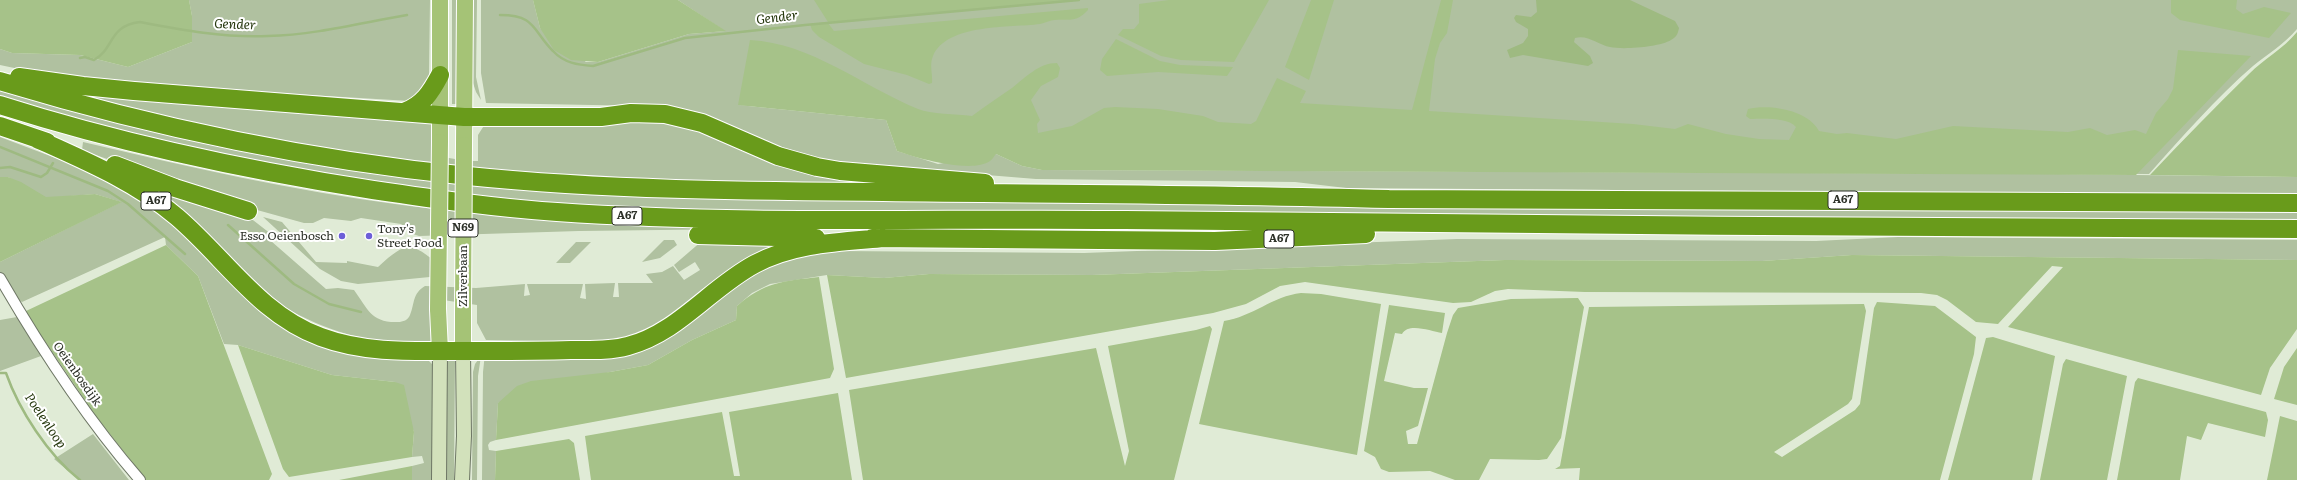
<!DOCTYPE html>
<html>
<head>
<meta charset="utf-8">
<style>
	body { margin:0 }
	canvas { display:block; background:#e0ebd6 }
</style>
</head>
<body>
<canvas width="2297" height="480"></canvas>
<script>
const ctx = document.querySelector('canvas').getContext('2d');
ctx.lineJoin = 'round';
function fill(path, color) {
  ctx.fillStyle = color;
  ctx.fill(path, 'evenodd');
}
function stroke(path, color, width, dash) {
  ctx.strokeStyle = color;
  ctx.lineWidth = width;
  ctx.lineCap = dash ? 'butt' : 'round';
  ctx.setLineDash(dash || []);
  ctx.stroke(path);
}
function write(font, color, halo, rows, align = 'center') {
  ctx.font = font + ' Literata,serif';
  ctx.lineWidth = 4;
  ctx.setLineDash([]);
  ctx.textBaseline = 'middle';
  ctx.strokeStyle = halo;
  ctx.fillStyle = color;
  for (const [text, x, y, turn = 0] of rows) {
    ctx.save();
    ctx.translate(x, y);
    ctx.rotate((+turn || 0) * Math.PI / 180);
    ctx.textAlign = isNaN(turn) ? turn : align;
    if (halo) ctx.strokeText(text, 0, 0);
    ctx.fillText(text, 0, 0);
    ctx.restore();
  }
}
const green = new Path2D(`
	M189 0H430L429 77 428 83 410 101 124 84 38 73 0 65V49L12 53 80 55 128 67 192 42V16Z
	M452 0H462L461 104H452Z
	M472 0H477L476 77 481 100 476 92 472 80Z
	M481 0H533L540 28 586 62H598L689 34 725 31 678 0H2297V29C2284 44 2268 54 2253 66 2216 98 2182 137 2149 174L1192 168 918 116 738 105 886 120 897 151 938 164 996 154 1022 166 1042 170 2056 174 2297 177V195L1346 188 1295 182 1036 179 839 163 807 156 646 106 486 103 481 73Z
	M31 82 437 118V156L467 161H478V135L485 124 668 118 763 153 945 184C743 185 543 181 343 152 238 137 134 110 31 82Z
	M0 89 453 181 2297 209V223L745 213 549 205 268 168 0 100Z
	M0 137 98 174 165 215 286 325 428 360 433 365 435 480H412V466L424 463 422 456 412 457 414 432 395 382 332 375 238 345 224 344 198 276 166 245 165 237 22 302 19 300 0 272V262L121 202 95 194 46 198 8 177H0Z
	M83 142C189 167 294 191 402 205 515 220 629 224 742 229L579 231 419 236 413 234 401 224 361 218 351 221 324 218 313 223H304L221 200 82 150Z
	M115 169 249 217 271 234V241L326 289 338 288 354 290C368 309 371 323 398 322 403 322 408 320 410 315 415 303 412 294 425 286L476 288 525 284 524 296 530 295 527 284H583L580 298 586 299 585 284 615 283 613 297H619L618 283H653L646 274 662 272 673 266 684 280 700 270 695 262 679 272 674 265 703 240H808L668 322 625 338 598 342 486 340 477 323V305L436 299 433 341C373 347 326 332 275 302Z
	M263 217 282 222 316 262 347 263V261L378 267C411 236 412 245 446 269L440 276 358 284 341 281 320 269Z
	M1898 237 2297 240V260L1852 255 1762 261 1505 260 1092 275 929 274 884 278 827 275 770 284 752 293 737 306 736 320 692 340 648 365 610 372 498 403 496 440 490 442 488 445 489 450 496 451 495 480H482L483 372 485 353 598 357 734 281 786 257 838 251 1084 253 1457 239 1816 241Z
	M664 240H674L677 245 660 258 642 262Z
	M576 242H591L570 263H556Z
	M17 317 41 356 0 371V320Z
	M481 356 478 376 477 480H472L473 372 475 364Z
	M445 359 455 360 454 480H445Z
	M93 434 129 480H79L54 459Z`);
const forest = new Path2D(`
	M0 0H189L192 16V42L128 67 80 55 12 53 0 49Z
	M533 0H678L726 31 689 34 598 62 571 60 554 50 540 28Z
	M814 0H1078L828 23 834 31 1088 8V10C1076 23 1070 19 1055 20 1050 20 1045 23 1040 24 1011 28 947 23 933 56 929 65 933 74 932 83L929 84 907 75 864 64 819 37 812 30 810 24 828 22Z
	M1169 0H1269L1234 62 1181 60 1161 56 1118 35 1123 29H1134L1139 23V4Z
	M1311 0H1334L1309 80 1285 67Z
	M1441 0H1453L1447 33 1440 43 1435 59 1429 111 1633 124 1675 129 1688 124 1726 134 1759 139 1789 140 1796 127C1787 117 1763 119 1750 119L1746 116 1748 109C1770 104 1808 110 1819 131L1837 134 1847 133 1896 139 1953 126 2068 132 2090 128 2107 135 2135 130 2146 134 2156 113 2168 99 2173 89 2178 50 2251 56 2136 175 1042 170 1022 166 996 154C994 156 992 160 990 161 972 174 916 158 897 151L886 120 738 105 750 40C811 43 862 86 918 109 931 114 956 114 972 116 985 106 999 97 1012 88 1026 77 1039 63 1057 63L1060 68 1058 77 1041 86 1031 100 1040 120 1037 124 1038 133 1072 126 1104 108 1115 107 1158 109 1203 116 1218 122 1251 124 1256 121 1277 78 1306 91 1300 103 1412 110Z
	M2171 0H2237L2236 9 2243 14 2264 7 2291 13 2269 38 2180 20 2171 13Z
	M2297 32V177L2150 175C2182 141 2215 107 2249 74 2264 59 2283 49 2297 32Z
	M1116 39 1160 61 1180 65 1233 67 1227 76 1158 72 1107 76 1100 70 1102 59Z
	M0 177H8L21 182 46 197 95 194 122 202 0 262Z
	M166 245 198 276 272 474 269 480H146L95 415 27 315 26 311Z
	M1852 255 2297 260V329L2270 368 2261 395 2008 327 2063 267 2052 266 1998 324 1976 322 1947 300 1937 295 1921 293 1585 292 1508 289 1495 291 1471 302 1453 303 1305 282 1280 286 1246 304 1213 313 846 378 827 275 884 278 929 274 1092 275 1505 260 1762 261Z
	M819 277 834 369 830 378 496 440 498 403 517 386 531 381 610 372 648 365 692 340 736 320 737 306C764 282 784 281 819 277Z
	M1301 293 1321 294 1381 304 1357 455 1199 424 1224 321C1252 317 1273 296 1301 293Z
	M1578 298 1584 307 1561 438 1547 459 1539 460 1490 459 1479 480H1455L1430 471 1389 472 1381 469 1375 457 1364 451 1389 305 1445 313 1442 333C1431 331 1408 322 1402 334L1395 333 1384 381 1414 388H1428L1418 426 1406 431 1408 444H1417L1447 333 1453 315 1458 308 1511 299Z
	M1877 302 1935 306 1976 337 1974 354 1940 480H1579L1580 468 1555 469 1560 466 1589 307 1864 304 1866 311 1852 399 1848 404 1774 452 1782 457 1855 410 1860 404 1874 308Z
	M1210 326 1212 329 1174 480H863L849 390 1096 348 1125 466 1129 451 1108 346 1196 330Z
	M1993 337 2055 356 2032 480H1948L1986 338Z
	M238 345 332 375 395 382 404 385 414 432 412 457 289 477 283 469Z
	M2297 348V405L2274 399 2284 367Z
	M2066 359 2127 376 2107 480H2040L2063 364Z
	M2138 378 2266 412 2268 420 2265 437 2208 423 2201 440 2187 436 2180 480H2117L2135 382Z
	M838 393 852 480H591L585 436 722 412 734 476H740L729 412Z
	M2280 416 2297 421V480H2267Z
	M569 439 574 443 580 480H495L496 451Z
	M412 466V480H339Z`);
const water = new Path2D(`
	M1536 0H1630L1675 21 1679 28C1678 33 1677 37 1671 40 1660 47 1623 50 1610 47 1599 45 1587 34 1575 38L1574 42 1590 56 1593 63 1588 66 1523 55 1510 58 1507 50 1523 43 1528 36V29L1516 22 1514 18 1516 15 1531 17 1537 12Z`);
const stream = new Path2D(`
	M500 15C536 15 532 30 553 51 564 63 578 65 593 66L685 38 805 25 1079 0
	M80 58 85 57 94 60C115 48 108 26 140 22 182 30 224 38 268 36 314 35 361 23 407 15
	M0 147 108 191 128 204 185 254
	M0 168 10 167 41 177 47 173 53 163
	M228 225 294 284 329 304 361 312
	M0 373H6C19 410 48 455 80 480`);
const street = new Path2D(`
	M0 278C41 349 86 418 140 480`);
const secondary = new Path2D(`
	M439 480 440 351
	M462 480 464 436 463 351`);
const primary = new Path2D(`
	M440 0V142
	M464 145 465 0
	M438 309 440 351
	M463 351V312`);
const highway = new Path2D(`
	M19 77 83 86 134 91 464 117H601L631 113 665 114 702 123 778 156 817 167 840 171 985 183
	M0 81C152 127 310 160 468 176 606 190 744 191 883 192 1051 194 1220 194 1389 199L2297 203
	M0 105C122 144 246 170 373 190 434 199 496 208 557 212 746 225 936 218 1125 220 1516 225 1906 227 2297 229
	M404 112C423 105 431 92 440 75
	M0 126 47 142
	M37 139C86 161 136 182 177 217 225 258 260 315 321 337 372 356 428 350 481 351 511 351 541 351 571 350 590 350 610 351 628 346 678 333 710 288 755 264 794 243 840 242 884 238
	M115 165 175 188 248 211
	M698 235 816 238
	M872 238 1215 241 1366 234`);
const primaryBridge = new Path2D(`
	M438 309 440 142
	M463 312 464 145`);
const markers = [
	[342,236,4,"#6c5ed8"],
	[369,236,4,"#6c5ed8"]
];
const shields = [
	[1843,200,30],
	[156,201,30],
	[627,216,30],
	[463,228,30],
	[1279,239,30]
];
const shieldNames = [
	["A67",1843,200],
	["A67",156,201],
	["A67",627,216],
	["N69",463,228],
	["A67",1279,239]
];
const poiNames = [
	["Tony's",377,229],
	["Street Food",377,243],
	["Esso Oeienbosch",334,236,"right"]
];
const streetNames = [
	["Zilverbaan",463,276,-90],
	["Oeienbosdijk",77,374,55]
];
const waterNames = [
	["Gender",777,18,-7],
	["Gender",235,25,2],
	["Poelenloop",45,421,56]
];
fill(green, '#b0c1a0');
fill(forest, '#a6c289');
fill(water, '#9eba81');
stroke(stream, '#9eba81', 2.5);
stroke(street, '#6e7765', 12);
stroke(secondary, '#6e7765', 16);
stroke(primary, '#fff', 18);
stroke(highway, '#fff', 20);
stroke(street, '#fff', 10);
stroke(secondary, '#d2e1bb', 14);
stroke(primary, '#a5c376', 16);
stroke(highway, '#699b1b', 18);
stroke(primaryBridge, '#fff', 18, []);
stroke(primaryBridge, '#a5c376', 16);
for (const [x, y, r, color] of markers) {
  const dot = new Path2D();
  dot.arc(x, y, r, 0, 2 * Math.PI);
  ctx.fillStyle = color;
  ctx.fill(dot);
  stroke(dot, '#fff', 1.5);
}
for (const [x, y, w] of shields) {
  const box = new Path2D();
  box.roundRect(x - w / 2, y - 9, w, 18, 3);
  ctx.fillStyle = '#fff';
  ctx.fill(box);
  stroke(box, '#2d3129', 1);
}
write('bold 11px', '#2d3129', null, shieldNames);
write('12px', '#2d3129', '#fff', poiNames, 'left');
write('12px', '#2d3129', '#fff', streetNames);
write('italic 13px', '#25370d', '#fff', waterNames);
</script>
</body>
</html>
